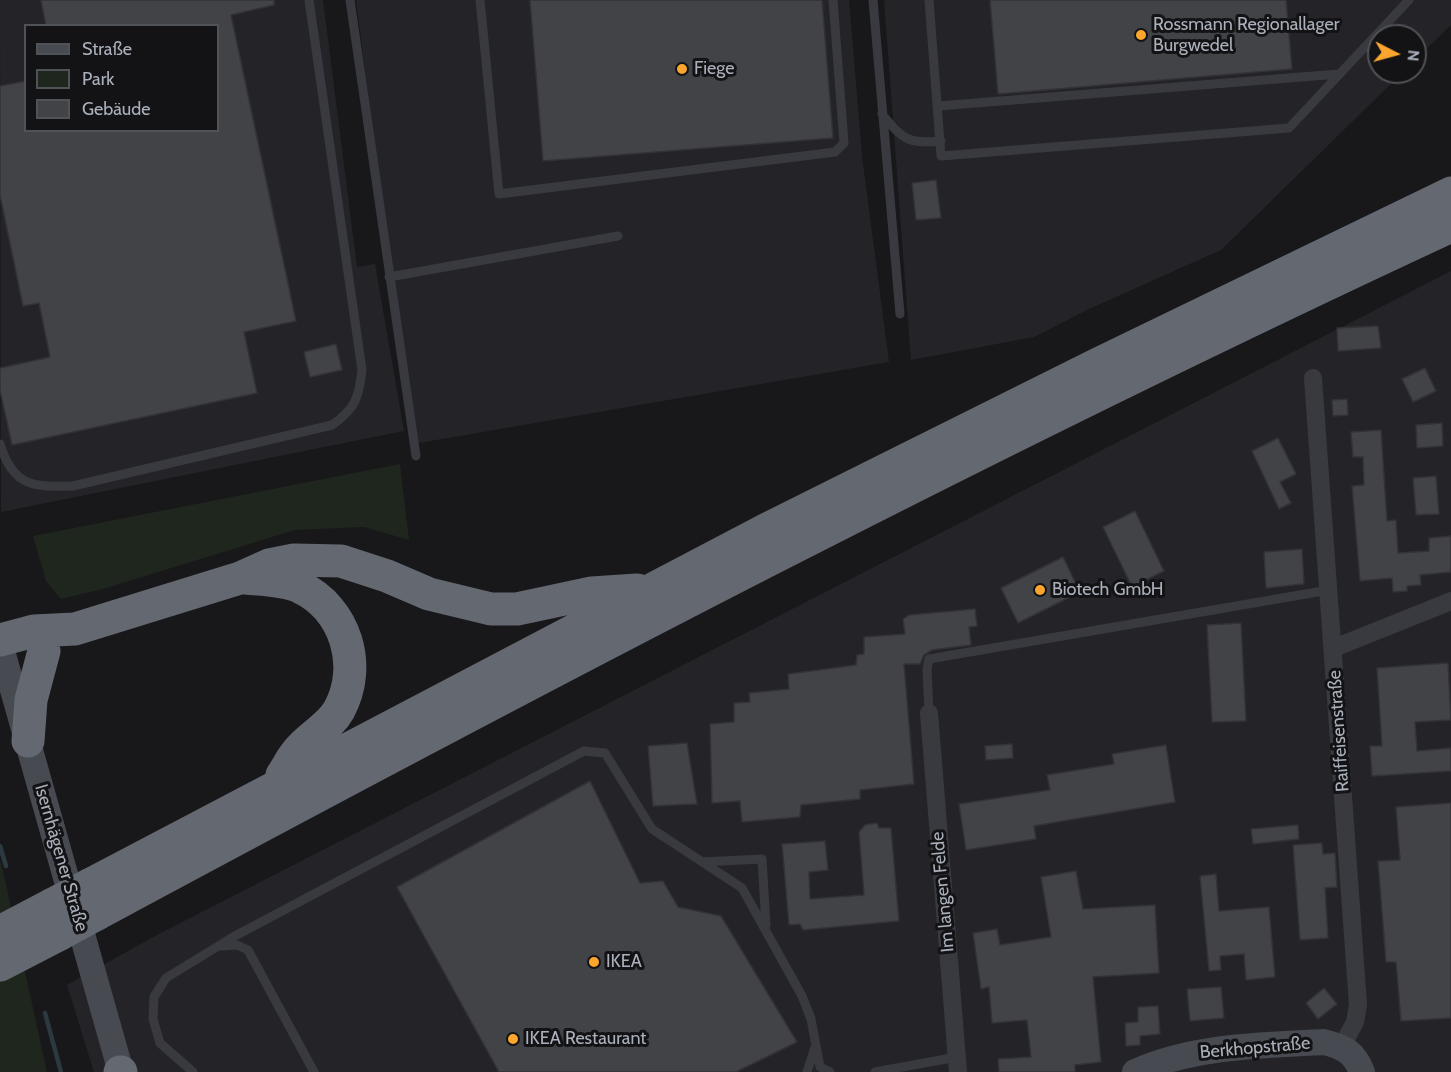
<!DOCTYPE html>
<html>
<head>
<meta charset="utf-8">
<style>
	body { margin:0 }
	#map { position:relative; width:1451px; height:1072px; overflow:hidden; background:#18181a; font-family:Cabin,sans-serif }
	canvas { display:block }
	.legend { position:absolute; left:24px; top:24px; width:195px; height:108px; box-sizing:border-box; background:#131315; border:2px solid #4f5257; margin:0; padding:8px 10px; list-style:none; font-size:18px; color:#aab0bb }
	.legend li { display:flex; align-items:center; gap:12px; height:30px }
	.legend b { width:30px; border:2px solid #4f5257 }
	.north { position:absolute; left:1367px; top:24px; width:60px; height:60px; box-sizing:border-box; background:#131315; border:2px solid #4f5257; border-radius:50%; rotate:96deg; font-size:16px; font-weight:700; line-height:24px; text-align:center; color:#aab0bb }
	.north::after { content:''; display:block; margin:auto; width:21px; height:27px; background:#fda62e; clip-path:polygon(50% 0,100% 100%,50% 72%,0 100%) }
</style>
</head>
<body>
<div id="map">
<canvas width="1451" height="1072"></canvas>
<ul class="legend">
<li><b style="height:8px;background:#474a50"></b>Straße</li>
<li><b style="height:16px;background:#1e261e"></b>Park</li>
<li><b style="height:16px;background:#424347"></b>Gebäude</li>
</ul>
<div class="north">N</div>
</div>
<script>
const ctx = document.querySelector('canvas').getContext('2d');
ctx.lineJoin = 'round';
function fill(path, color) {
  ctx.fillStyle = color;
  ctx.fill(path, 'evenodd');
}
function stroke(path, color, width, dash) {
  ctx.strokeStyle = color;
  ctx.lineWidth = width;
  ctx.lineCap = dash ? 'butt' : 'round';
  ctx.setLineDash(dash || []);
  ctx.stroke(path);
}
function write(font, color, halo, rows, align = 'center') {
  ctx.font = font + ' Cabin,sans-serif';
  ctx.lineWidth = 6;
  ctx.setLineDash([]);
  ctx.textBaseline = 'middle';
  ctx.strokeStyle = halo;
  ctx.fillStyle = color;
  for (const [text, x, y, turn = 0] of rows) {
    ctx.save();
    ctx.translate(x, y);
    ctx.rotate((+turn || 0) * Math.PI / 180);
    ctx.textAlign = isNaN(turn) ? turn : align;
    if (halo) ctx.strokeText(text, 0, 0);
    ctx.fillText(text, 0, 0);
    ctx.restore();
  }
}
const built = new Path2D(`
	M0 0H323L357 267 375 264 404 431 1 512ZM26 26H218V130H26Z
	M356 0H849L862 156 889 362 413 444Z
	M884 0H1451V25L1415 60V36H1379V72H1403L1221 250 1089 309 1034 337 911 360Z
	M1451 271V1072H94L67 985 157 935Z`);
const green = new Path2D(`
	M400 464 409 540 364 527 295 530 103 589 61 599 46 581 33 536Z
	M0 860 3 871 47 1072H0Z`);
const stream = new Path2D(`
	M0 846 6 866
	M45 1013 61 1072`);
const building = new Path2D(`
	M41 0H274V5L231 15 296 321 244 332 257 393 12 445 0 390V368L50 357 39 303 23 306 0 195V86L26 81V130H218V26H46Z
	M530 0H822L833 138 543 161Z
	M990 0H1286L1292 69 998 94Z
	M936 180 941 218 916 220 912 183Z
	M1378 326 1381 348 1338 351 1337 328Z
	M336 344 342 370 310 377 304 352Z
	M1425 368 1436 391 1413 402 1402 379Z
	M1347 399 1348 415 1333 416 1332 400Z
	M1442 423 1443 446 1417 448 1416 425Z
	M1381 430 1387 521 1396 520 1398 553 1429 551V538L1451 536V572L1420 575 1421 585 1407 586V591L1393 592 1392 578 1360 581 1352 486 1364 485 1363 457H1353L1351 432Z
	M1278 438 1296 474 1280 482 1291 503 1279 509 1252 451Z
	M1436 476 1439 514 1416 515 1413 478Z
	M1135 511 1164 571 1132 587 1103 527Z
	M1302 549 1304 584 1266 588 1264 552Z
	M1063 557 1080 592 1018 623 1001 588Z
	M975 609 977 626 969 627 971 645 932 650 924 655 920 664H904L914 784 860 790V799L801 805 800 817 742 822 740 801 712 803 710 724 734 722V703L750 702 749 693 789 689 788 674 856 665 857 655 864 654V637L905 634 903 619 909 615Z
	M1241 623 1246 721 1212 722 1207 625Z
	M1448 663 1451 720 1415 722 1417 751 1451 748V771L1372 776 1370 746H1382L1377 668Z
	M687 743 697 804 653 806 648 746Z
	M1012 744 1013 758 986 760 985 746Z
	M1166 745 1175 802 1034 826 1036 839 966 850 959 804 1050 790 1047 775 1114 764 1112 754Z
	M590 781 640 883 663 881 678 907 721 916 797 1042 736 1072H499L397 887Z
	M1451 803V1018L1401 1021 1396 962H1386L1378 861 1400 860 1396 807Z
	M877 823 879 828H891L899 921 803 930 800 924 789 925 782 844 825 841 828 870 809 872 810 899 864 895 859 832 865 825Z
	M1298 825 1299 839 1253 844 1251 829Z
	M1322 843 1323 854 1335 853 1337 887 1325 888 1328 938 1300 940 1293 845Z
	M1076 871 1083 909 1155 905 1159 973 1093 977 1101 1062 1075 1065V1072H999L998 1059 1031 1057 1027 1020 992 1023 989 987 981 989 973 933 997 929 1000 945 1051 937 1041 877Z
	M1216 874 1219 911 1269 907 1275 977 1246 980 1244 954 1220 956 1221 970 1209 971 1200 876Z
	M1221 987 1224 1018 1190 1021 1187 989Z
	M1324 988 1337 1004 1318 1019 1306 1003Z
	M1158 1006 1160 1034 1140 1036V1045L1126 1046 1125 1023 1138 1022V1007Z`);
const service = new Path2D(`
	M350 0 416 456
	M480 0 499 194 835 152 844 143 833 0
	M873 0 900 314
	M929 0 941 156 1289 128 1409 0
	M938 106 1339 74
	M882 114C903 140 908 144 941 141
	M389 277 618 236
	M0 444C13 487 33 487 73 486L332 425C355 409 359 398 362 370L309 0
	M929 713 927 669 929 659 1329 590
	M702 862 762 859 766 925
	M222 946 237 945 248 950 314 1072
	M193 1072 160 1043 153 1019 154 997 166 978 233 937 584 751 605 753 652 829 742 888 802 996 811 1019 820 1067 830 1072
	M807 1072 815 1047
	M875 1072 957 1057`);
const minor = new Path2D(`
	M1313 378 1358 1005 1355 1022 1342 1046
	M1334 648 1451 601
	M929 713 958 1072`);
const secondary = new Path2D(`
	M0 644 121 1072
	M1135 1072C1193 1046 1261 1045 1324 1042 1344 1047 1354 1052 1362 1072`);
const motorway = new Path2D(`
	M246 578C264 580 284 580 300 587 346 609 363 666 339 710 329 728 309 736 297 752 291 759 287 768 282 775
	M0 640 34 631 75 629 240 578 269 565 294 560 341 561 387 576 429 594 491 609H517L592 593 637 590
	M28 741 31 700 44 651
	M89 885 767 529 1096 365 1451 193
	M97 914C543 674 992 439 1451 226
	M0 932 51 905
	M0 965 60 934
	M120 1072H121`);
const motorwayBridge = new Path2D(`
	M51 905 89 885
	M60 934 97 914`);
const markers = [
	[1141,35,6,"#fda62e"],
	[682,69,6,"#fda62e"],
	[1040,590,6,"#fda62e"],
	[594,962,6,"#fda62e"],
	[513,1039,6,"#fda62e"]
];
const poiNames = [
	["Rossmann Regionallager",1153,25],
	["Burgwedel",1153,46],
	["Fiege",694,69],
	["Biotech GmbH",1052,590],
	["IKEA",606,962],
	["IKEA Restaurant",525,1039]
];
const streetNames = [
	["Raiffeisenstraße",1339,731,-94],
	["Isernhägener Straße",61,858,74],
	["Im langen Felde",943,892,-95],
	["Berkhopstraße",1255,1048,-5]
];
fill(built, '#242428');
fill(green, '#1e261e');
stroke(stream, '#2d3940', 4.5);
fill(building, '#424347');
stroke(building, '#323237', 1.5);
stroke(service, '#393a40', 9);
stroke(minor, '#393a40', 18);
stroke(secondary, '#474a50', 26);
stroke(motorway, '#646971', 33);
stroke(motorwayBridge, '#646971', 33);
for (const [x, y, r, color] of markers) {
  const dot = new Path2D();
  dot.arc(x, y, r, 0, 2 * Math.PI);
  ctx.fillStyle = color;
  ctx.fill(dot);
  stroke(dot, '#131315', 2);
}
write('18px', '#aab0bb', '#131315', poiNames, 'left');
write('18px', '#aab0bb', '#131315', streetNames);
</script>
</body>
</html>
